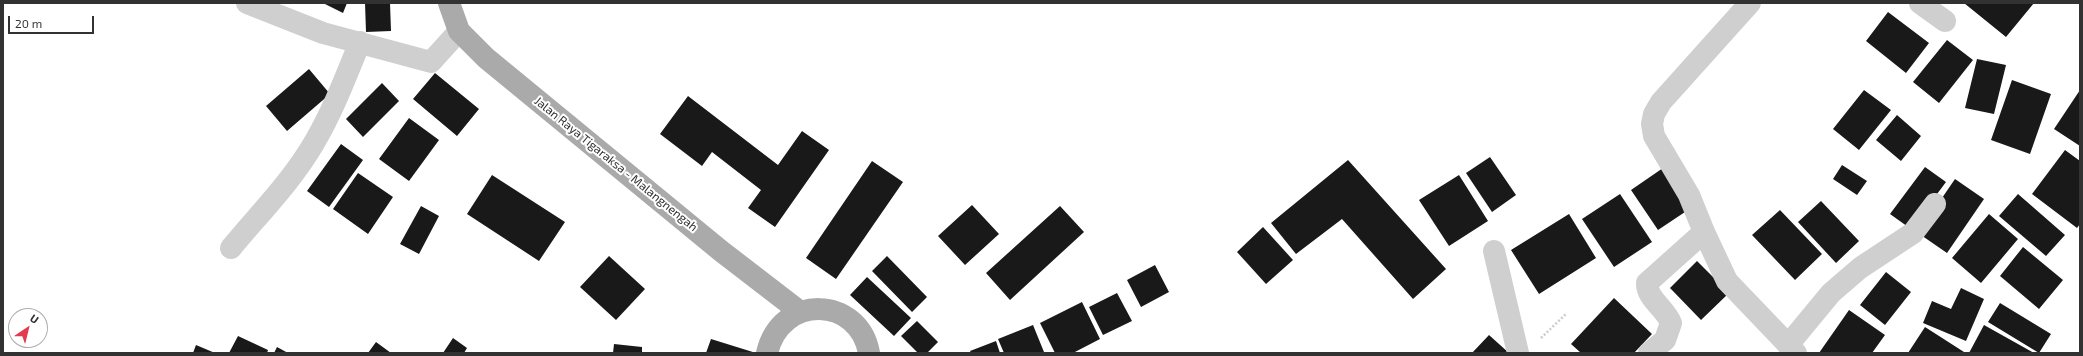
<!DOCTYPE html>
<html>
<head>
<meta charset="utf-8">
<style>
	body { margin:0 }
	#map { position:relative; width:2083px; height:356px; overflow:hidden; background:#fff; font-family:"Exo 2",sans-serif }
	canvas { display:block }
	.frame { position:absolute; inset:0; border:4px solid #323232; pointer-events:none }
	.north { position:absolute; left:8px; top:308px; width:40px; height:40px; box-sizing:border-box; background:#fff; border:1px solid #adadad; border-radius:50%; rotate:35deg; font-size:11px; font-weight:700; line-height:16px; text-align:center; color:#323232 }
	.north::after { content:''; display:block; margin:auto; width:14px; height:18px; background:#e23b4e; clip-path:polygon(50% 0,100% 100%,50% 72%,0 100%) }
	.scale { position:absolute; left:8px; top:16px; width:86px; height:18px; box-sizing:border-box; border:2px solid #323232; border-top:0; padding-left:5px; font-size:12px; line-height:14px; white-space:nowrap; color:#323232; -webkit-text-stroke:3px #fff; paint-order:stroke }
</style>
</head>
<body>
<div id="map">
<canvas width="2083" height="356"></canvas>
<div class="frame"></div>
<div class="north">U</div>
<div class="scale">20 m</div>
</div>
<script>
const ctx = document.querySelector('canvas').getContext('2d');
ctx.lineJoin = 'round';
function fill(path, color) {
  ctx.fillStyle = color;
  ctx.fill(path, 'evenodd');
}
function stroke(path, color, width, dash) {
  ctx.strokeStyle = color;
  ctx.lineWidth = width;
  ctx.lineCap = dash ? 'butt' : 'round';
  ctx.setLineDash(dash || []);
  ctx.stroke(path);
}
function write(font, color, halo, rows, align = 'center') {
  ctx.font = font + ' "Exo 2",sans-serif';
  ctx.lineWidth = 4;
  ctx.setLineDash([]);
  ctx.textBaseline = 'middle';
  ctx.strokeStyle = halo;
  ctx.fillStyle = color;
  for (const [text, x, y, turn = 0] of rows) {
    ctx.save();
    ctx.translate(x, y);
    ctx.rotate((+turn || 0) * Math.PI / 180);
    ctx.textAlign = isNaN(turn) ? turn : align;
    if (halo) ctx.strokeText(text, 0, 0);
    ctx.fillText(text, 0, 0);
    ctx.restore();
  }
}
const building = new Path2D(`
	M323 3H347L343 13Z
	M365 3H390L391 31 366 32Z
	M1964 3H2034L2006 37Z
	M1888 12 1929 43 1906 73 1866 41Z
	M1947 40 1973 60 1939 103 1913 82Z
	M1977 59 2006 65 1994 114 1965 108Z
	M309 69 330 94 287 131 266 106Z
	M435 73 479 109 457 136 413 99Z
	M2012 80 2051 94 2030 154 1991 140Z
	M382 83 399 101 363 137 346 119Z
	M1864 90 1891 110 1859 150 1833 129Z
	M2080 90V146L2054 129Z
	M688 96 778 165 802 131 829 150 775 227 748 208 761 190 712 152 702 166 660 134Z
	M1897 115 1921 136 1901 161 1876 140Z
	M409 118 439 140 409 181 379 159Z
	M341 144 363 160 329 207 307 191Z
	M2065 150 2080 161V224L2077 228 2032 194Z
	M1490 157 1516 195 1492 212 1466 173Z
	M1348 160 1446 269 1413 299 1342 219 1296 254 1271 223Z
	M872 161 903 182 836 279 806 258Z
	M1842 165 1867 181 1857 195 1833 179Z
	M1925 167 1946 182 1911 229 1890 214Z
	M1663 168 1691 208 1658 230 1631 190Z
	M358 173 393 197 368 234 333 209Z
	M492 175 565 222 539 261 467 214Z
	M1459 175 1488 221 1449 246 1419 200Z
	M1955 179 1984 199 1947 253 1918 233Z
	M1620 194 1652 242 1614 267 1582 219Z
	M2018 194 2065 235 2046 256 1999 216Z
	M1821 201 1859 241 1836 263 1798 222Z
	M972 205 999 234 965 265 938 236Z
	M421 206 439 216 419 254 400 244Z
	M1060 206 1084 232 1010 300 986 273Z
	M1780 210 1822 254 1795 280 1752 235Z
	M1569 214 1596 258 1539 294 1511 250Z
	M1989 214 2018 239 1981 283 1952 258Z
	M1263 227 1293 260 1266 284 1237 252Z
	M2023 247 2063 280 2039 309 2000 276Z
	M609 256 645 289 616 320 580 287Z
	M887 256 927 297 912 312 872 271Z
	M1697 261 1729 293 1701 320 1670 288Z
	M1155 265 1169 292 1141 307 1127 280Z
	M1886 272 1911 292 1885 325 1860 305Z
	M867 277 911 318 894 336 850 295Z
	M1961 288 1984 299 1966 341 1923 323 1932 301 1951 309Z
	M1117 293 1132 321 1103 335 1089 307Z
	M1614 298 1652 334 1634 353H1581L1571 344Z
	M1082 302 1100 339 1073 353H1055L1040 323Z
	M2000 303 2051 334 2039 353 1988 322Z
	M1849 310 1885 335 1872 353H1819Z
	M917 321 938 342 927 353H918L901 336Z
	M1033 325 1044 352 1004 353 998 339Z
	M1984 325 2034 353H1969Z
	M1925 327 1964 352 1963 353H1908Z
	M1489 335 1509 353H1472Z
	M238 336 268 350 267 353H229Z
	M453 338 467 348 464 353H443Z
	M711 339 756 353H706Z
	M996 341 1000 353H971L970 351Z
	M376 342 391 353H368Z
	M614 344 642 347V353H613Z
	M196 345 215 353H193Z
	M277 347 288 353H274Z`);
const path = new Path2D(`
	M1541 338 1567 313`);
const minor = new Path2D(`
	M247 3 323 33 431 62 459 31
	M1750 3 1661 102 1654 114 1652 124 1654 136 1689 195 1704 232 1727 281 1796 353
	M1920 3 1945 21
	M231 248C259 214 292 181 314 143 333 111 346 76 360 42
	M1494 251 1518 353
	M1788 345 1831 293 1860 268 1913 233 1935 204
	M1649 353 1665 340 1671 323C1666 309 1646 298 1647 283L1704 232`);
const major = new Path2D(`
	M449 3 459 31 486 58 721 251 799 311
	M767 353C781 293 859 296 869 353`);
const streetNames = [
	["Jalan Raya Tigaraksa - Malangnengah",616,164,39]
];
fill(building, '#191919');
stroke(path, '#ccc', 2.5, [2, 2]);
stroke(minor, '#cfcfcf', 22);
stroke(major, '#aaa', 22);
write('12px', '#323232', '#fff', streetNames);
</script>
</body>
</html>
